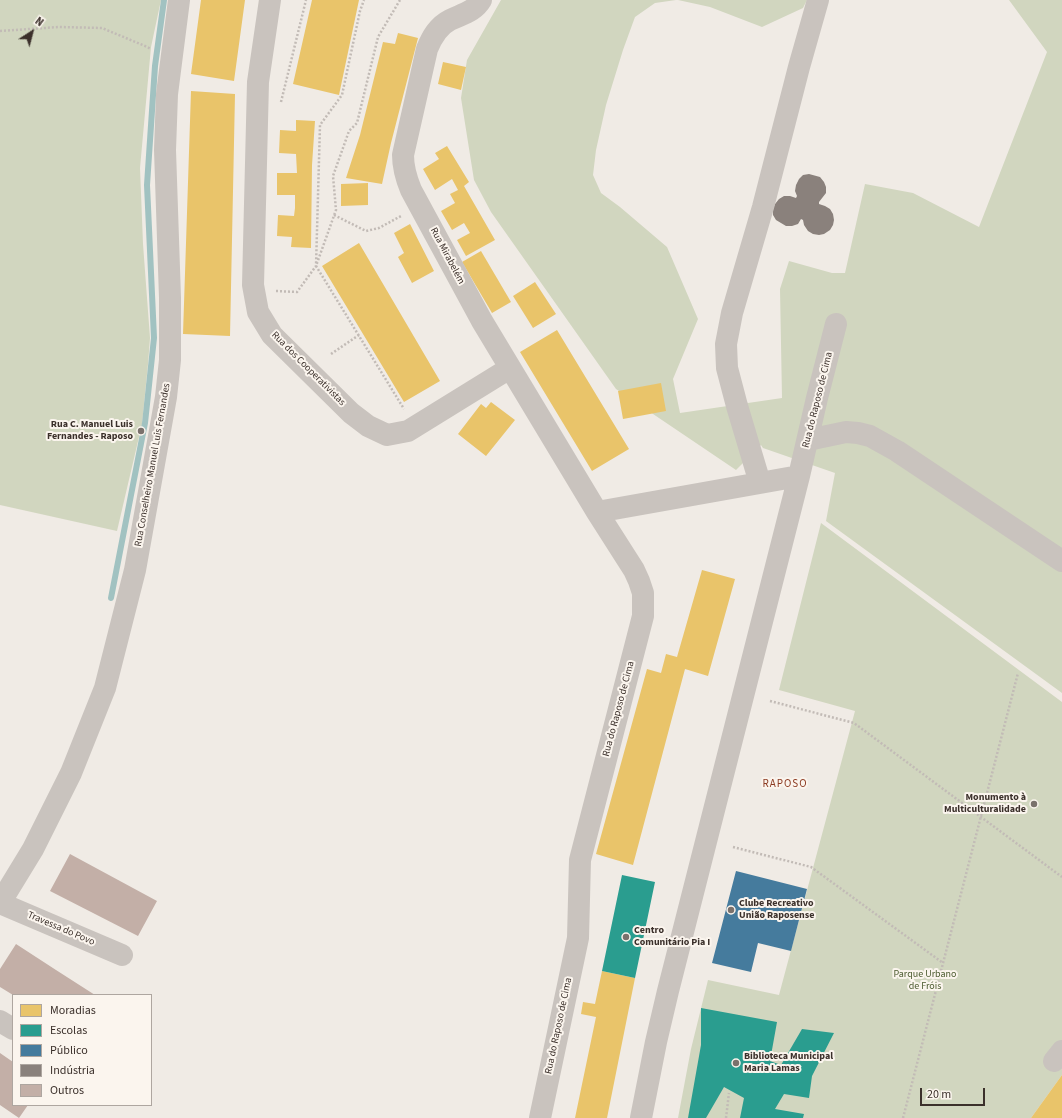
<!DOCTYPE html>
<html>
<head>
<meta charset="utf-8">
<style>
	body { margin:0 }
	#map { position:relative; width:1062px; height:1118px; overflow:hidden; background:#f0ebe5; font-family:"Source Sans 3",sans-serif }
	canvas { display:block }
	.legend { position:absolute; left:12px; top:994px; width:140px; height:112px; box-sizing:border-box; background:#fbf5ee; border:1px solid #aea6a0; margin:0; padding:5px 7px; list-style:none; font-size:12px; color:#3b302b }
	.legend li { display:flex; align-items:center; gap:8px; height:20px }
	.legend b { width:20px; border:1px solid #aea6a0 }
	.north { position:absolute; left:12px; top:12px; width:40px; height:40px; -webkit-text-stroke:3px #fbf5ee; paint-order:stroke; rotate:36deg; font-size:11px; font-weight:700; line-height:16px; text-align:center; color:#3b302b }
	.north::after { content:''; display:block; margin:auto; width:14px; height:18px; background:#3b302b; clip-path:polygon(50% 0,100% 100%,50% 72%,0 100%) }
	.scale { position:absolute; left:920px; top:1088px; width:65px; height:18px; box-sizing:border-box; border:2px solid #3b302b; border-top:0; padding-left:5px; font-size:12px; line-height:14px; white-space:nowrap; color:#3b302b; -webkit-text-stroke:3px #fbf5ee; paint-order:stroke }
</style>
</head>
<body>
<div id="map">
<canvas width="1062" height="1118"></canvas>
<ul class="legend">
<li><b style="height:11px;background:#e9c46a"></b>Moradias</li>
<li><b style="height:11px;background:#2a9d8f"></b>Escolas</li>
<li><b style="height:11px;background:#457b9d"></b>Público</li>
<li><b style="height:11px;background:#8a817c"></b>Indústria</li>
<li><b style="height:11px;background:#c3afa7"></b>Outros</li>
</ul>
<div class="north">N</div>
<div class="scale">20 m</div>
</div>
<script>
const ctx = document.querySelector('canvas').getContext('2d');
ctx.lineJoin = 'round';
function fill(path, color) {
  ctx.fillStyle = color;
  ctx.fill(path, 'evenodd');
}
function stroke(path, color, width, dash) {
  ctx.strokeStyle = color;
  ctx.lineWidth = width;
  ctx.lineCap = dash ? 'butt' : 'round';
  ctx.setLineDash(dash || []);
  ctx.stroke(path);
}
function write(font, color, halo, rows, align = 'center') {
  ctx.font = font + ' "Source Sans 3",sans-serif';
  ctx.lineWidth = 4;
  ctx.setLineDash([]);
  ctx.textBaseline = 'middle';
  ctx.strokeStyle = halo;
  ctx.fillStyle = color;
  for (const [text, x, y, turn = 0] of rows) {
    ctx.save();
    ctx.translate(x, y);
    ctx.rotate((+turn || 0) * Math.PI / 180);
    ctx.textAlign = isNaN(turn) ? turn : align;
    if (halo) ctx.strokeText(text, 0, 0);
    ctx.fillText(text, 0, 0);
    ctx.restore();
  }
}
const green = new Path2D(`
	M0 0H161L151 47 140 168 143 244 150 338 148 364 142 424 117 531 0 505Z
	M501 0H676L655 3 635 17 623 50 606 105 596 150 593 175 601 193 620 207 667 247 698 319 673 379 680 413 782 398 780 289 789 261 832 273H845L865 184 913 193 979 227 1047 52 1009 0H1062V693L826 521 835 473 763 448 761 445 736 470 616 389 491 212 474 180 461 98 467 60Z
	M678 0H807L803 8 762 27 710 7Z
	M821 523 1062 702V1075L1031 1118H678L691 1049 708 980 779 995 855 711 779 690Z`);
const homes = new Path2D(`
	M201 0H245L234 81 191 74Z
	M312 0H359L339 95 293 84Z
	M398 33 418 38 391 143 382 184 346 178 360 135 383 42 395 44Z
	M443 62 466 67 461 90 438 84Z
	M191 91 235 94 230 336 183 334Z
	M296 120 315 121 312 165 311 248 291 247 292 237 277 236 278 215 294 216 295 208V195H277V173H297L296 154 279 153 280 130 296 131Z
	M447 146 469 182 464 186 495 240 466 256 457 240 470 233 464 223 452 230 441 211 455 203 450 194 458 190 452 179 435 190 423 169 439 159 435 153Z
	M368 183V205L341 206V184Z
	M410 224 434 271 412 283 398 257 404 253 394 233Z
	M359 243 440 381 404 402 322 266Z
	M481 251 511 302 492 313 462 262Z
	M535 282 556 314 533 328 513 296Z
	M557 330 629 449 592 471 520 352Z
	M661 383 666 411 623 419 618 391Z
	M491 402 515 420 486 456 458 434 481 404 486 408Z
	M702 570 735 579 708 676 685 669 633 865 596 854 647 669 661 673 666 654 677 657Z
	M602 971 635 978 607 1118H575L596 1017 581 1014 583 1002 595 1004Z
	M1062 1075V1118H1031Z`);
const schools = new Path2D(`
	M622 875 655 882 635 978 602 971Z
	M701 1008 777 1022 770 1061 781 1065 802 1029 834 1033 812 1076 809 1098 784 1094 775 1109 804 1114 803 1118H740L744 1098 724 1087 706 1118H688L701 1045Z`);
const public = new Path2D(`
	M736 871 807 889 791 951 758 943 751 972 712 963Z`);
const industry = new Path2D(`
	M809 174 820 177 824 182 826 187V193L819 202V204L825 206 830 209 833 214 834 220 833 225 830 230 824 234 819 235 813 234 808 231 804 225 803 220 801 219 798 224 792 226H786L776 220 773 215V209L775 204 779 199 784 196H790L796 198 797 196 795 191 796 185 799 179 803 175Z`);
const stream = new Path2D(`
	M111 598 145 423 154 338 147 185 155 66 164 0`);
const building = new Path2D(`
	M70 854 157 901 138 936 50 891Z
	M16 944 56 970 95 995H13L0 987V969Z
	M0 1053 13 1062V1105H28L19 1118 0 1105Z`);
const path = new Path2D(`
	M400 0 378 37 357 123 349 131 333 176 336 210 316 266 404 409
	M0 31 59 27 102 28 145 46 151 49
	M281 102 306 0
	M334 215 366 231 379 228 401 216
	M276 291 297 292 316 266 320 125 342 95 360 11 364 0
	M331 354 359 335
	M770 701 854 723 1062 877
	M733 847 811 867 943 963
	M726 1118 729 1093
	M903 1118 1018 673`);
const minor = new Path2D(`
	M270 0 258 82 253 285 258 312 272 335 351 413 368 426 387 435 408 431 510 368
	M481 0C474 12 462 14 450 20 438 26 432 37 427 49L403 155C403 167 406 178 411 190L482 321 597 512 634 570 639 581 643 593V616L580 860 578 938 540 1118
	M808 440 846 432 858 433 870 436 897 451 1062 561
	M760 483 737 406 727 368 726 344 732 313 763 207 799 67 818 0
	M597 512 799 476
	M0 903 33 849 71 773 105 688 135 570 166 397 170 360V298L165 150 167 94 179 0
	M0 903 122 955
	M0 1021 13 1029
	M1054 1061 1062 1051
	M641 1118 656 1042 668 991 799 476 817 398 836 324`);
const markers = [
	[141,431,4,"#7a716c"],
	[1034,804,4,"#7a716c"],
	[731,910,4,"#7a716c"],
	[626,937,4,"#7a716c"],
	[736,1063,4,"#7a716c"]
];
const streetNames = [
	["Rua Mirabelém",447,256,62],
	["Rua dos Cooperativistas",308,369,45],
	["Rua do Raposo de Cima",818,400,-76],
	["Rua Conselheiro Manuel Luis Fernandes",153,465,-80],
	["Rua do Raposo de Cima",619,709,-75],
	["Travessa do Povo",61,929,23],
	["Rua do Raposo de Cima",559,1026,-78]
];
const poiNames = [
	["Rua C. Manuel Luis",133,425,"right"],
	["Fernandes - Raposo",133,437,"right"],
	["Monumento à",1026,798,"right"],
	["Multiculturalidade",1026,810,"right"],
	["Clube Recreativo",739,904],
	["União Raposense",739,916],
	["Centro",634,931],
	["Comunitário Pia I",634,943],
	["Biblioteca Municipal",744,1057],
	["Maria Lamas",744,1069]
];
const parkNames = [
	["Parque Urbano",925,975],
	["de Fróis",925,987]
];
const neighbourhoodNames = [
	["RAPOSO",785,785]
];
fill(green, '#d1d6bf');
fill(homes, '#e9c46a');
fill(schools, '#2a9d8f');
fill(public, '#457b9d');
fill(industry, '#8a817c');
stroke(stream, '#a1c2c1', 6);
fill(building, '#c3afa7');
stroke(path, '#c2bbb6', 2.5, [2, 2]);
stroke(minor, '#c9c3be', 22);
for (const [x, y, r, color] of markers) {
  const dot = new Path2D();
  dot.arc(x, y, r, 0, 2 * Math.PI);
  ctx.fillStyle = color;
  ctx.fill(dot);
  stroke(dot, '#fbf5ee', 1.5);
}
write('10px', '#3b302b', '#fbf5ee', streetNames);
write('bold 10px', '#3b302b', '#fbf5ee', poiNames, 'left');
write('10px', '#4a5a2e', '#fbf5ee', parkNames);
ctx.letterSpacing = '1px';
write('11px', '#8c3b22', '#fbf5ee', neighbourhoodNames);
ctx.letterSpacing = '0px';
</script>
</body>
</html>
